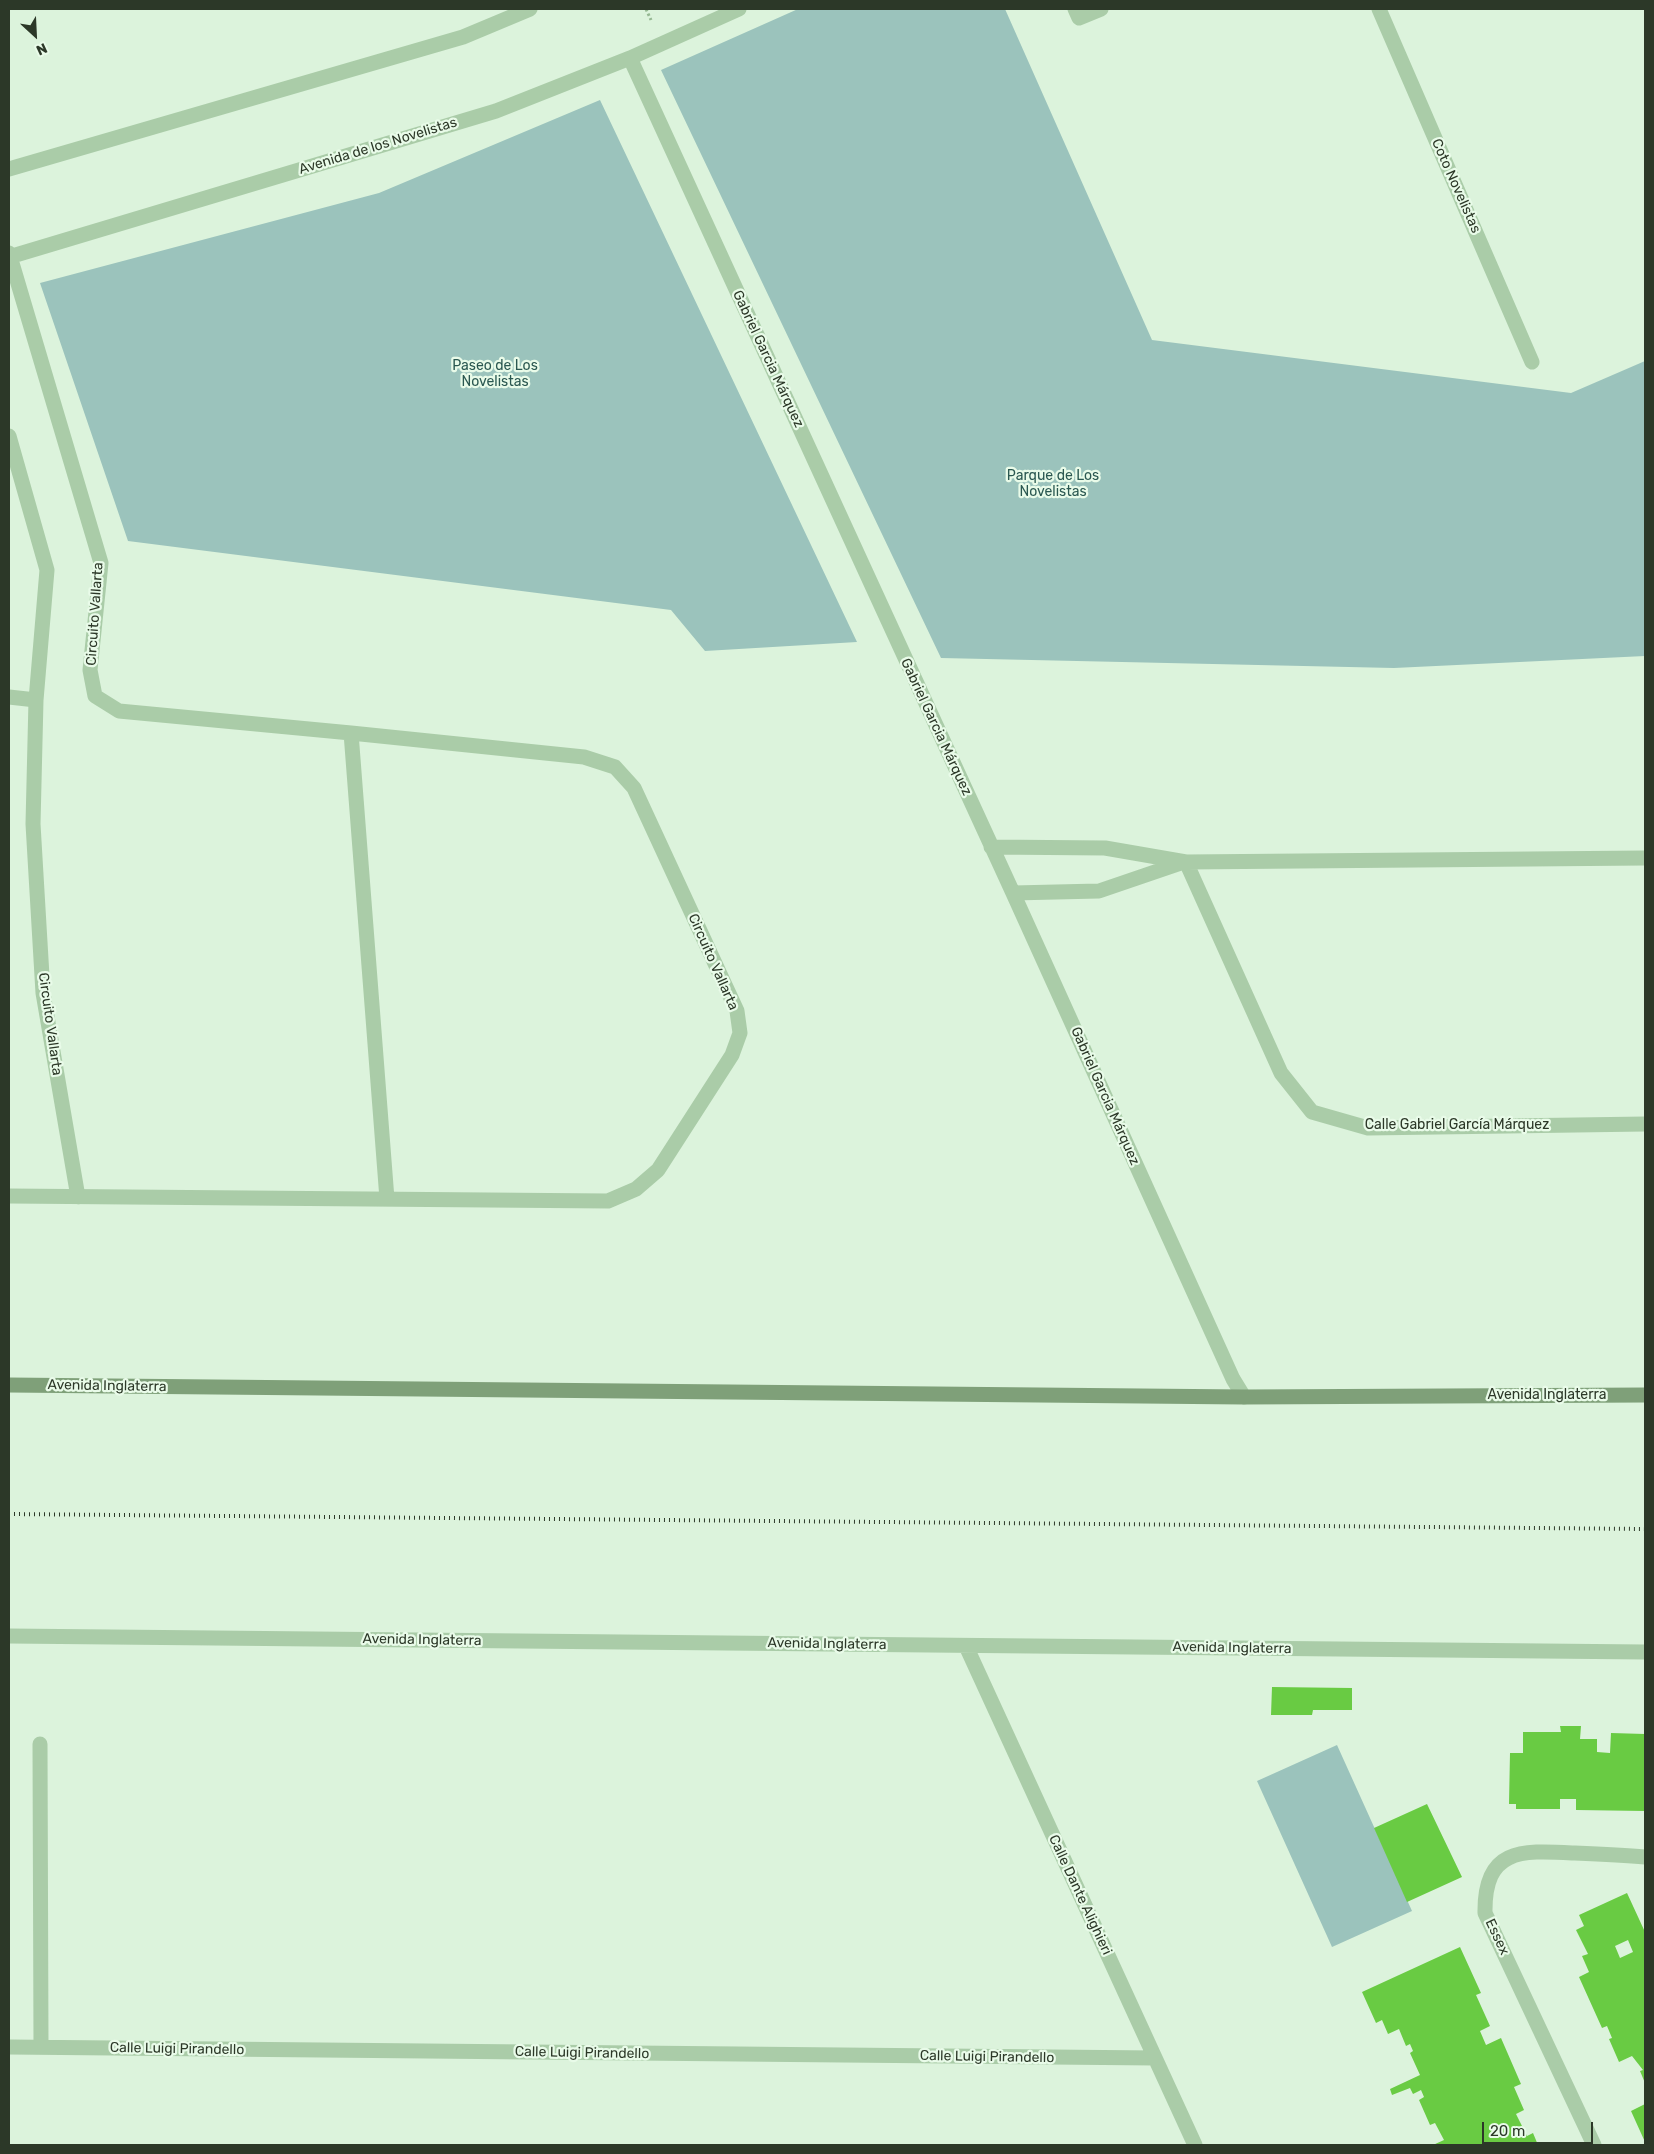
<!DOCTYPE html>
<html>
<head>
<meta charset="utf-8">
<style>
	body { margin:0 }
	#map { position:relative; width:1654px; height:2154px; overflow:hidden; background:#dcf3dc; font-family:Rubik,sans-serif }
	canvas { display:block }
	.frame { position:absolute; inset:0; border:10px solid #2c3828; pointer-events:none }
	.north { position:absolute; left:10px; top:10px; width:50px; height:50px; -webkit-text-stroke:4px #e9fbe9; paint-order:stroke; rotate:155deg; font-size:14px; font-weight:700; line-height:20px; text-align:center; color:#2c3828 }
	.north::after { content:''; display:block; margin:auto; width:18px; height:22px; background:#2c3828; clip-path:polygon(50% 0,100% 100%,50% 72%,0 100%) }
	.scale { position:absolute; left:1482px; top:2122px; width:111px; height:22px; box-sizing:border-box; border:2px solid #2c3828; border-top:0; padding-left:6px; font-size:15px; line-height:18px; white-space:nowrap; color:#2c3828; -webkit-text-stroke:4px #e9fbe9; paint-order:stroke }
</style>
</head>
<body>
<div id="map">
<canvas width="1654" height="2154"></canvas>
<div class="frame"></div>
<div class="north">N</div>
<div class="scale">20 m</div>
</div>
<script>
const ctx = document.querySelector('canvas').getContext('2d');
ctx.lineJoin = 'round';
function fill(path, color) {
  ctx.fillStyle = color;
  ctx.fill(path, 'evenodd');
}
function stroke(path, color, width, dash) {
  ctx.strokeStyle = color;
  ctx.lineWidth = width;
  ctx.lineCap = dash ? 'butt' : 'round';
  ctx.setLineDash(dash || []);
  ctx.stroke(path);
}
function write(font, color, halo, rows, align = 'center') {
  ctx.font = font + ' Rubik,sans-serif';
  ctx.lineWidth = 4.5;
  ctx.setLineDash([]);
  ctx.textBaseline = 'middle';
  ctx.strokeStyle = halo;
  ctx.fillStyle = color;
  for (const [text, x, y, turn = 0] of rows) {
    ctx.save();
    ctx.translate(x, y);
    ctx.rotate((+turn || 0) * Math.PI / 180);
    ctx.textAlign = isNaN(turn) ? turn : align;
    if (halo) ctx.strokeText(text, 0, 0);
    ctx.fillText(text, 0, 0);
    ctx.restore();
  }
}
const green = new Path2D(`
	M798 9H1005L1152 340 1571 393 1645 361V656L1394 668 941 658 661 70Z
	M600 100 857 642 705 651 671 610 128 541 40 283 379 193Z
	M1337 1745 1412 1911 1332 1947 1257 1781Z`);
const building = new Path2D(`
	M1272 1687 1352 1688V1710H1313L1312 1715H1271Z
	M1560 1726H1581L1580 1739H1597V1752L1610 1753 1611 1733 1645 1734V1811L1576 1810V1799H1560V1809H1516V1804H1509L1510 1753H1523V1732H1561Z
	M1427 1804 1462 1877 1407 1902 1374 1828Z
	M1627 1893 1645 1932V2083L1640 2071 1643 2070 1632 2056 1619 2062 1609 2039 1612 2038 1607 2026 1602 2028 1579 1977 1589 1972 1582 1956 1588 1954 1576 1930 1584 1926 1579 1915ZM1628 1940 1633 1952 1620 1958 1615 1946Z
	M1460 1947 1481 1993 1476 1995 1490 2026 1480 2031 1486 2045 1501 2038 1521 2084 1514 2087 1524 2110 1516 2114 1527 2136 1533 2133 1538 2145H1433L1444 2140 1435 2123 1430 2125 1419 2100 1424 2097 1421 2090 1413 2094 1410 2088 1392 2095 1390 2089 1420 2075 1410 2053 1413 2051 1410 2044 1406 2046 1399 2029 1388 2034 1382 2020 1376 2023 1362 1992Z
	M1645 2104V2142L1631 2111Z`);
const path = new Path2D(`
	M646 9 651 20`);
const lane = new Path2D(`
	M1075 9 1079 18 1101 9`);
const street = new Path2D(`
	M1379 9 1532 362
	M630 58 1013 893 1233 1379 1244 1397
	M9 169 463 37 530 9
	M9 253 101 563 90 670 95 696 119 711 351 733 584 757 615 767 634 788 737 1011 740 1033 732 1055 658 1170 636 1189 608 1201 9 1196
	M9 257 496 111 630 58 739 9
	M9 436 47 570 36 700 33 824 43 993 78 1197
	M9 697 36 700
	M351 733 387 1199
	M991 847 1105 848 1186 862 1645 858
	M1186 862 1281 1073 1312 1112 1368 1128 1645 1124
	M1013 893 1099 891 1184 862
	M9 1636 1645 1652
	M966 1646 1195 2145
	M40 1744 41 2047
	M9 2047 1155 2058
	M1594 2145 1485 1913C1484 1849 1520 1850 1572 1853 1596 1854 1621 1855 1645 1857`);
const secondary = new Path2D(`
	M9 1385 1244 1397 1645 1395`);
const rail = new Path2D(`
	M9 1514 1645 1529`);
const streetNames = [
	["Avenida de los Novelistas",378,146,-17],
	["Coto Novelistas",1456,186,66],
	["Gabriel Garcia Márquez",768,359,65],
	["Circuito Vallarta",95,614,-86],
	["Gabriel Garcia Márquez",936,727,65],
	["Circuito Vallarta",713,962,66],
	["Circuito Vallarta",50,1024,82],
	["Gabriel Garcia Márquez",1105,1096,66],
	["Calle Gabriel García Márquez",1457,1125],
	["Avenida Inglaterra",107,1386,1],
	["Avenida Inglaterra",1547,1395],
	["Avenida Inglaterra",422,1640,1],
	["Avenida Inglaterra",827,1644,1],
	["Avenida Inglaterra",1232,1648,1],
	["Calle Dante Alighieri",1080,1895,65],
	["Essex",1497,1937,65],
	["Calle Luigi Pirandello",177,2049,1],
	["Calle Luigi Pirandello",582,2053,1],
	["Calle Luigi Pirandello",987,2057,1]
];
const parkNames = [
	["Paseo de Los",495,366],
	["Novelistas",495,382],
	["Parque de Los",1053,476],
	["Novelistas",1053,492]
];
fill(green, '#9bc3bc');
fill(building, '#69cb43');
stroke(path, '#95b892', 3, [2.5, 2.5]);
stroke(lane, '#aacca8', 15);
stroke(street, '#aacca8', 15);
stroke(secondary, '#7fa079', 15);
stroke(rail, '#2c3828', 4, [1, 4]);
write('14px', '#2c3828', '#e9fbe9', streetNames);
write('14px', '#2b5851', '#e9fbe9', parkNames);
</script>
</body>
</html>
